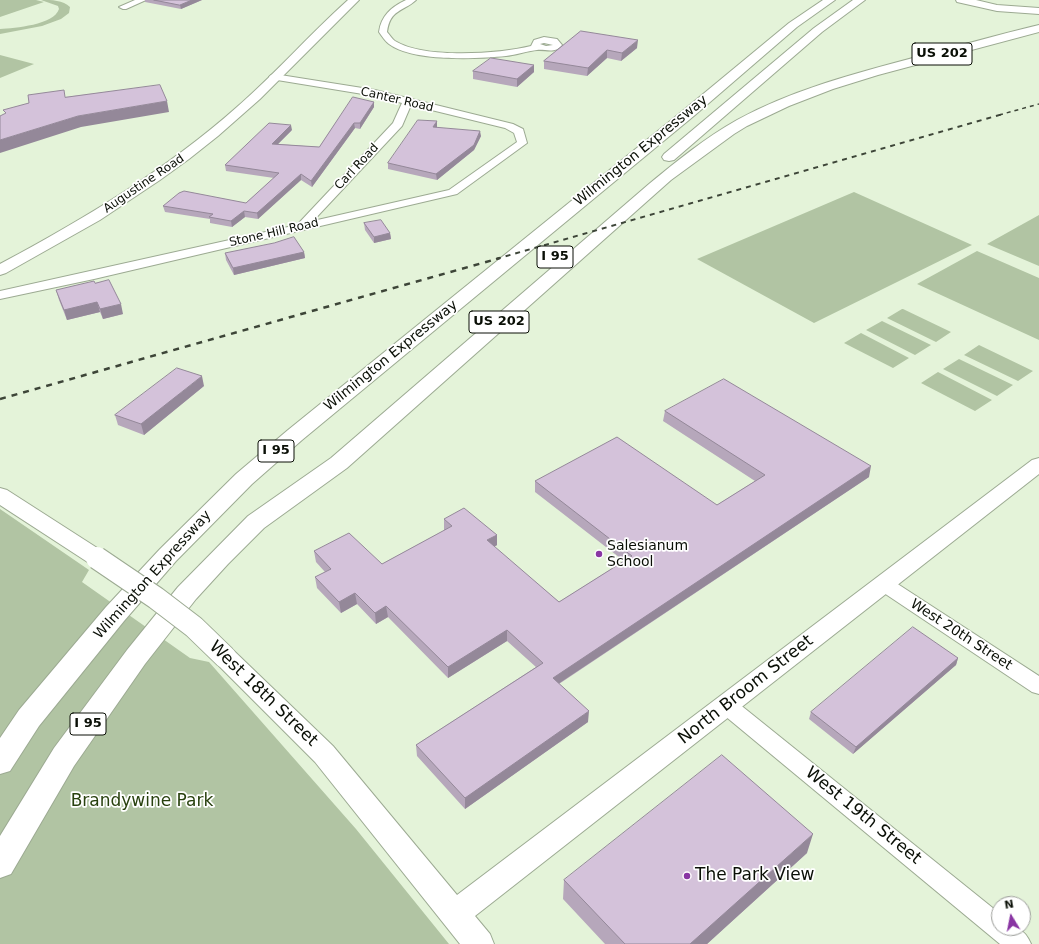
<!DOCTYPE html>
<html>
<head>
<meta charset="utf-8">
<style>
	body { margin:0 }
	#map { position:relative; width:1039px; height:944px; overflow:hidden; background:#e4f3d9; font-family:"DejaVu Sans",sans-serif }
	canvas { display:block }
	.north { position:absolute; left:991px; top:896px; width:40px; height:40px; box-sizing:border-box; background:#fff; border:1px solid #9d9f9b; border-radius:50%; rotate:350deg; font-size:11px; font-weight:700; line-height:16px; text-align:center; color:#0a0f06 }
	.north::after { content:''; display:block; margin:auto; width:14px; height:18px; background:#8935a3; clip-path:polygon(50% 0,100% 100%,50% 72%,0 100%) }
</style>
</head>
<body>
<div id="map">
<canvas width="1039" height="944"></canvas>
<div class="north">N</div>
</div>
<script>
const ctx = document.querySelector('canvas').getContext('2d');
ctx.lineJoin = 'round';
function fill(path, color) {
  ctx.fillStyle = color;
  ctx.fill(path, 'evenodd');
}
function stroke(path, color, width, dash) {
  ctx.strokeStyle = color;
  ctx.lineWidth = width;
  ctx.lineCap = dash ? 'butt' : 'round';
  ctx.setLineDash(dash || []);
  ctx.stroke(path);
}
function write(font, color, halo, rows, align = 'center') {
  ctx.font = font + ' "DejaVu Sans",sans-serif';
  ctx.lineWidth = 3.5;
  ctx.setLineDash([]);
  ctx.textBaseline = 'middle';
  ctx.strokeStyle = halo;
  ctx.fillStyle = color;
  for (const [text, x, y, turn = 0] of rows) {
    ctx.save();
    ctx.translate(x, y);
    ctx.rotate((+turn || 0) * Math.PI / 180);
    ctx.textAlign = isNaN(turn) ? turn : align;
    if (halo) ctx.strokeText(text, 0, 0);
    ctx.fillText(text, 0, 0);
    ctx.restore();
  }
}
const green = new Path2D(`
	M0 0H36L44 2 0 17Z
	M41 0C52 0 63 0 70 7L69 13 61 19 42 26 0 34V29C15 28 54 25 59 9L58 6Z
	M0 55 34 64 0 78Z
	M854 192 972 245 814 323 697 259Z
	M1039 215V266L987 244Z
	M977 251 1039 278V340L917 284Z
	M902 309H903L951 332 936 342 887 318Z
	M882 321 931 345 915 355 866 330Z
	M861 333 909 358 893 368 844 343Z
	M979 345 1033 371 1018 381 964 355Z
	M959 359 1013 385 997 396 943 369Z
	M938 372 992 400 975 411 921 383Z
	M0 509 89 570 82 582 190 658 209 662 356 829 449 944H0Z`);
const minor = new Path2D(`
	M135 0H146L126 9H123L119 7Z
	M406 0H416C403 12 390 9 387 32 390 35 392 39 395 41 424 59 499 54 531 46L534 40 544 37 557 39 562 45C555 54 546 49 537 50 527 51 516 55 506 56 477 59 413 62 389 44 385 41 382 36 379 32 381 16 391 7 406 0ZM544 43 553 45 546 46 540 44Z
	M274 74 375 90 513 124 523 129 527 143 457 194 94 279 0 299V291L297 225 393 123 402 103 375 96 271 79 269 77 271 75ZM411 105 505 128 514 133 517 142 449 190 313 221 402 126Z
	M884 578 890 579 1039 676V694L1032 692 878 589 875 584 878 579Z
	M726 697 733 699 999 913V928C1016 928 1024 927 1031 944H1000L719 711 716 705 719 699Z`);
const tertiary = new Path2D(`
	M348 0H359L260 99 218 136 189 159 160 180 100 220 6 273 0 275V264C84 219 166 170 237 107 276 73 310 34 348 0Z
	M1039 458V474L475 916 490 934 494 944H460L315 762 217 664 213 657 217 650 225 648 233 650 333 746 457 895 1032 460Z
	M0 488 7 490 105 553 108 558 105 563 97 566 89 563 0 505Z`);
const motorway = new Path2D(`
	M823 0H835L797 27 695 115 302 440 252 484 176 561 124 621 39 726 10 771 0 774V738L19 710 106 607 160 549 236 474 288 430 685 109 789 23Z
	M853 0H865L822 32 674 160 669 161 664 160 662 157 664 154 814 28Z
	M956 0H976L997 5 1039 8V14L997 11 957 2Z
	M1039 25V32L878 75 833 89 789 106 747 126 734 134 671 180 347 468 264 528 228 564 196 599 145 664 74 766 11 874 0 878V836L54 748 127 650 178 587 248 516 331 458 649 184C677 161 705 138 737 120 792 90 853 74 913 58 955 47 997 35 1039 25Z`);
const railFar2 = new Path2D(`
	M999 115 1039 104`);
const railFar1 = new Path2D(`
	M496 259 1003 114`);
const rail = new Path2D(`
	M0 399 500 258`);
const tertiaryBridge = new Path2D(`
	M97 558 156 598 194 627 225 657`);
const wall = new Path2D(`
	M145 0H202L181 9 145 2Z
	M581 31 637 48 621 61 607 58 587 76 544 69V61Z
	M534 65V72L517 87 473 79V71Z
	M374 102V107L360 129 355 128 312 187 301 180 258 219 245 217 232 227 210 223V219L165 212 163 206 246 203 274 178 226 171 225 165 292 130 278 144 319 147Z
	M437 121V128L481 136 474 150 437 180 388 169V163Z
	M364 223 390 233 391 239 374 243 365 230Z
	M304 252 305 258 234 275 226 260 225 253Z
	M95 283 123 314 103 319 100 312 67 320 59 300 56 290Z
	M204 386 144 435 118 425 115 415Z
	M665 411 869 477 559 684 588 722 465 809 417 756 416 745 536 667 507 641 448 678 388 617 376 624 357 604 341 613 317 588 315 577 325 572 316 562 314 551 382 564 445 530H444V519L497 535V545L494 547 559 602 624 561 535 492V481L717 505 755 481 663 421Z
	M958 658 956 665 853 754 809 719 811 712Z
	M807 853 707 944H605L563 899 564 880Z`);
const shadedWall = new Path2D(`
	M192 0H202L181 9 180 5Z
	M638 40 637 48 621 61 622 53Z
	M607 50V58L587 76 588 68Z
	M534 65V72L517 87V79Z
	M167 101 169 112 81 127 0 153V140L78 116Z
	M374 102V107L360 129V123Z
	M437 121V127L434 133 433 127Z
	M354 123 355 128 312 187 311 181Z
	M291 125 292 130 273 149 272 144Z
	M480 131 481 136 474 150 437 180 436 174Z
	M301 174V180L258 219 257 213Z
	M244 211 245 217 232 227 231 221Z
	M390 233 391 239 374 243V237Z
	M304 252 305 258 234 275 233 268Z
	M97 302 100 312 67 320 64 310Z
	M121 304 123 314 103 319 100 309Z
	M202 376 204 386 144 435 141 424Z
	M871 466 869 477 552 688 553 678Z
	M497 535V545L487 551V540Z
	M355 593 357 604 341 613 339 602Z
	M386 606 388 617 376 624 375 613Z
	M507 630V641L448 678V667Z
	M958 658 956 665 853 754 856 747Z
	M589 711 588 722 465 809V798Z
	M813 834 807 853 707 944H690Z`);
const building = new Path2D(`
	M154 0H192L180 5Z
	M581 31 638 40 622 53 607 50 588 68 544 61Z
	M491 58 534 65 517 79 473 71Z
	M160 85 167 101 78 116 0 140V116L6 113 3 110 29 103 28 95 64 90 65 97Z
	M353 97 374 102 360 123H354L311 181 301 174 257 213 244 211 231 221 209 217 213 214 163 206 179 193 184 191 246 203 279 173 225 165 269 123 291 125 272 144 319 147Z
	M418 120 437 121 433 127 480 131 474 145 436 174 388 163Z
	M381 220 390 233 374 237 364 223Z
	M294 237 304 252 233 268 225 253 274 243Z
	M109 280 121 304 100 309 97 302 64 310 56 290 94 281 95 283Z
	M177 368 202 376 141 424 115 415Z
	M724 379 871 466 553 678 589 711 465 798 416 745 543 663 507 630 448 667 386 606 375 613 355 593 339 602 315 577 331 569 314 551 349 533 382 564 452 526 444 519 464 508 497 535 487 540 559 602 632 556 535 481 617 437 717 505 765 475 665 411Z
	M913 627 958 658 856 747 811 712Z
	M722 755 813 834 690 944H625L564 880Z`);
const markers = [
	[599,554,4,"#8935a3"],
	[687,876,4,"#8935a3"]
];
const farStreetnames = [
	["Canter Road",397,100,13],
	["Carl Road",357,167,-47],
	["Augustine Road",144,184,-34],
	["Stone Hill Road",274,233,-13]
];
const shields = [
	[942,54,60],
	[555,257,36],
	[499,322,60],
	[276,451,36],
	[88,724,36]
];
const shieldNames = [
	["US 202",942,54],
	["I 95",555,257],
	["US 202",499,322],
	["I 95",276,451],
	["I 95",88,724]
];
const streetNames = [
	["Wilmington Expressway",641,151,-39],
	["Wilmington Expressway",391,356,-39],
	["Wilmington Expressway",153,575,-48],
	["West 20th Street",961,635,33]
];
const poiNames = [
	["Salesianum",607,546],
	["School",607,562]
];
const nearStreetnames = [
	["North Broom Street",746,690,-38],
	["West 18th Street",263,694,44],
	["West 19th Street",863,816,39]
];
const nearParknames = [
	["Brandywine Park",142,802]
];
const nearPoinames = [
	["The Park View",695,876]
];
fill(green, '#b1c4a3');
stroke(minor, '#9caa92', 2);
stroke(tertiary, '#9caa92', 2);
stroke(motorway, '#9caa92', 2);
fill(minor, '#fff');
fill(tertiary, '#fff');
fill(motorway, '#fff');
stroke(railFar2, '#3d4538', 1.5, [4, 4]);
stroke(railFar1, '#3d4538', 2, [5, 5]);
stroke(rail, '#3d4538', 2.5, [6, 6]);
stroke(tertiaryBridge, '#9caa92', 24, []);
stroke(tertiaryBridge, '#fff', 22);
fill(wall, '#b6a7bb');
fill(shadedWall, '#948899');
fill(building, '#d4c2da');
stroke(building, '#948899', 1);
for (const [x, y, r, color] of markers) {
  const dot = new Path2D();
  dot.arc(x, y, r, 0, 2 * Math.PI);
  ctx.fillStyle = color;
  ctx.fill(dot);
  stroke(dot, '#fff', 1.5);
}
write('12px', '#0a0f06', '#fff', farStreetnames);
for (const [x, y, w] of shields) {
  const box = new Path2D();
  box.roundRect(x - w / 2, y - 11, w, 22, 3);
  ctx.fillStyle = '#fff';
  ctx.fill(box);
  stroke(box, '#0a0f06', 1);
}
write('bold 13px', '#0a0f06', null, shieldNames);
write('14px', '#0a0f06', '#fff', streetNames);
write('14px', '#0a0f06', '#fff', poiNames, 'left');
write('17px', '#0a0f06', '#fff', nearStreetnames);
write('17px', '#28410e', '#fff', nearParknames);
write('17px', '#0a0f06', '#fff', nearPoinames, 'left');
</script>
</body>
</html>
